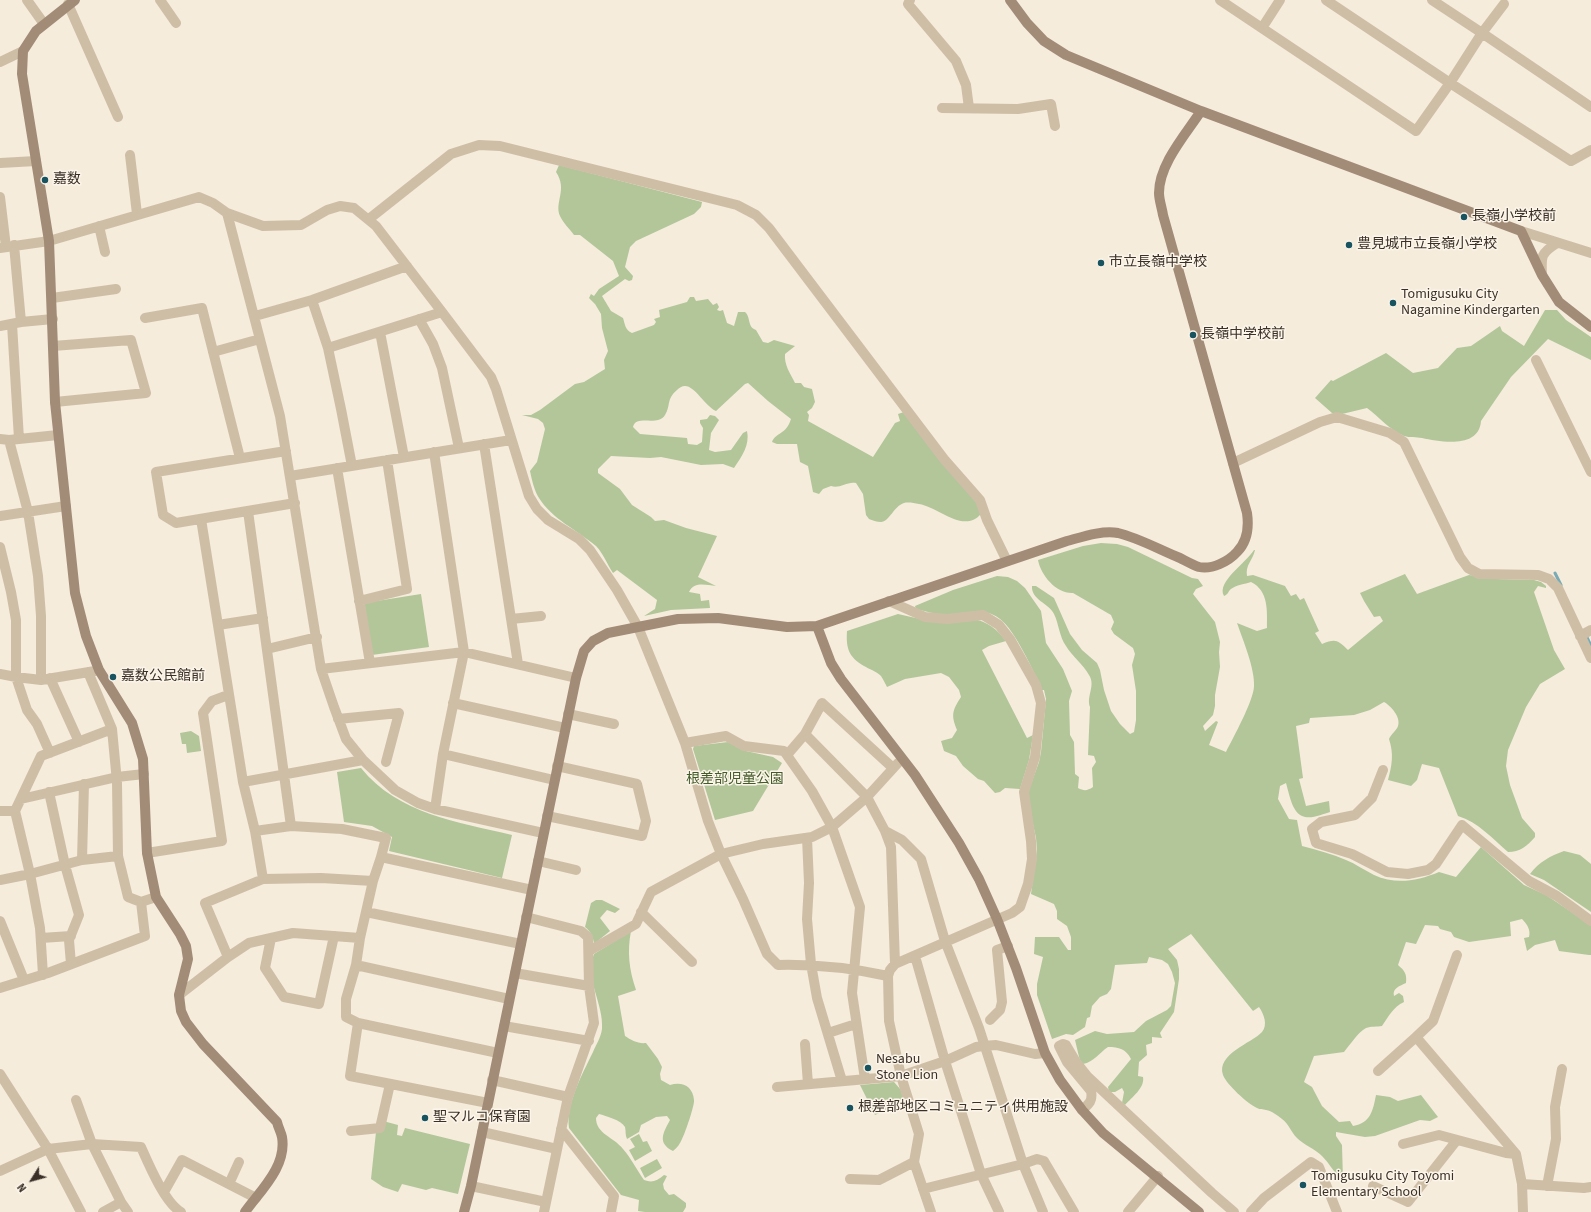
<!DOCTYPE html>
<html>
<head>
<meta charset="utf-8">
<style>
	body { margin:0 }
	#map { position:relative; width:1591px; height:1212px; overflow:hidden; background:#f5ecdc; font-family:"Source Sans 3",sans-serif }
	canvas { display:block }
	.north { position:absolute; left:12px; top:1160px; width:40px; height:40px; -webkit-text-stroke:3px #fcf5e9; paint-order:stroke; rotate:233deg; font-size:11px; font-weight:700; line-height:16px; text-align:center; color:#3a3028 }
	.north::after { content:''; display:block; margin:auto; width:14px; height:18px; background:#3a3028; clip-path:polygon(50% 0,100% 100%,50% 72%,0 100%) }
</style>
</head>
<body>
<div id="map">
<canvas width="1591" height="1212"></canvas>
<div class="north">N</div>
</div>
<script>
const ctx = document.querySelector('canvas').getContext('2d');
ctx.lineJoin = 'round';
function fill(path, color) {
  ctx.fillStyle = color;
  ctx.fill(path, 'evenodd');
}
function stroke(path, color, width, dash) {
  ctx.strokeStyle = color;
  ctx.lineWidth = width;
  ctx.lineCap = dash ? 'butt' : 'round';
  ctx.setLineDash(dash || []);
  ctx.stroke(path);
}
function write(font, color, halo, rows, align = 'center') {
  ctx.font = font + ' "Source Sans 3","Noto Sans JP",sans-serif';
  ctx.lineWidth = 3;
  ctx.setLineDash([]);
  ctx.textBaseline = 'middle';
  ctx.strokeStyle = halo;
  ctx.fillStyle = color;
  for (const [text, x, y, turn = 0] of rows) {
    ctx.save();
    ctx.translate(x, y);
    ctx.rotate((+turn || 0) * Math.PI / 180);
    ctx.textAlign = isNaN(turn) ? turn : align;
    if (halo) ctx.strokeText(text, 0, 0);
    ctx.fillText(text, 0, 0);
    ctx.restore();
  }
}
const green = new Path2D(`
	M559 165 702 202 701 207 694 214 636 241 630 247 625 267 633 276 632 280 629 281 625 279 602 296 611 311 623 318C625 324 625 330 632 333L654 325 656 322 654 319 660 317 659 310 687 302 690 297H694L696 301 708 299 713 305 717 303 719 307 717 310 720 311 723 310 727 323 734 326 738 312H745C751 317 747 327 756 330L763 342 768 343 774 340 795 346 785 354C784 365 790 373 795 383H801L804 387 812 389 815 402 812 408 807 412 809 415 808 421 873 457 895 423 900 421 898 414 904 412 976 501 981 514C963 534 939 507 919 504 914 503 908 502 904 503 894 506 889 522 881 522 877 522 872 520 869 519L866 515 863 494 856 483C847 481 840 489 831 486L823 489 819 494 813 492 808 466 800 462 797 444H777L772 442C776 432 786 435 791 419L768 401 748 383 745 384 716 411C705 406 695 386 685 386 682 386 679 388 677 390 666 399 671 406 665 415 658 427 636 414 633 427L640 434 687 438 688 444 697 445 702 442 703 428 700 423V420L707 419 710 415 715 416 719 420 711 433 709 450 715 452 731 450 743 433 747 431C750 445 742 456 734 468L723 464 701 465 661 457 650 458 611 456 598 469V473L620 489 632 505 651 517 655 521 664 520 686 528 717 536 698 577 716 586C706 585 694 581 689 592L700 594 701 601 709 600 710 608 671 610 644 616 655 609 657 600 617 570 613 573C607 564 603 553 596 546 577 530 552 519 539 498 534 490 532 480 530 471L537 462 545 429 543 423 538 419 522 415H531L540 410 575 384 584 382 605 369 604 360 608 351 602 328 601 314 595 304 589 298 591 294 594 296 599 289 619 276 613 261 580 235H574C570 229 563 223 560 216 554 202 568 190 556 172Z
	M1545 310H1557L1566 320 1591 337V360L1548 339 1511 377 1481 421C1479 449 1441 442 1422 438 1416 437 1410 438 1404 436 1390 430 1379 417 1367 408L1342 414 1332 413 1315 398 1331 380 1333 381 1386 353 1413 373 1438 368 1457 348 1471 346 1500 326 1502 331 1524 346Z
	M1101 543 1117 544 1128 547 1192 578 1198 579 1203 586 1196 589 1193 594 1215 622 1220 642 1219 652 1220 667 1215 695V706L1213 715 1203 726 1205 731 1216 721 1218 722 1209 745 1226 752C1233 738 1254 700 1254 686 1255 669 1243 640 1237 623L1257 631 1267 628C1267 611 1269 591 1251 582 1245 584 1236 585 1231 589 1228 591 1229 594 1224 596 1216 582 1247 562 1254 550H1255C1253 560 1245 565 1247 576L1253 575 1285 586 1291 596 1296 594 1300 600 1304 598 1319 631 1315 633 1322 644C1335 639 1337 639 1348 650L1383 621 1380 616 1374 617 1364 601 1360 593 1405 574 1417 594 1469 575 1496 579 1534 580 1541 582 1546 586V588L1538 586 1534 592 1554 650 1565 669 1540 684 1526 707 1508 750 1506 766 1510 785 1522 818 1535 833V837C1527 846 1520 852 1508 852 1493 839 1478 822 1458 816L1439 768 1422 764 1417 780 1411 786 1388 780C1392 765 1394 754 1389 739 1391 734 1397 730 1398 726 1401 717 1391 706 1384 702L1370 710 1354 715 1310 718 1309 723 1296 726 1303 778 1299 779 1306 806 1329 801 1330 812C1323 814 1310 820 1302 816 1292 812 1289 793 1286 783L1280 786 1278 799 1289 819 1297 820 1302 846C1317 850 1332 854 1346 860 1356 864 1364 870 1374 875 1396 885 1417 881 1439 872L1456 877 1481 847 1524 885 1546 895 1591 925V955H1589L1559 951 1555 940 1535 945 1527 951 1524 938 1529 937C1531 930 1527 924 1522 919L1510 922 1511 936 1469 942 1454 937 1451 932 1440 929 1438 926 1425 925 1416 944 1406 942 1398 965C1405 971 1407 974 1406 983 1400 986 1392 988 1394 996L1399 993 1403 996 1404 1002C1393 1007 1389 1016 1382 1026 1377 1027 1371 1026 1366 1028 1358 1032 1350 1045 1344 1052L1314 1056 1304 1082 1312 1087 1322 1106 1339 1122 1350 1121 1353 1126C1371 1123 1373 1110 1376 1095L1390 1097 1398 1101 1421 1095 1438 1117 1430 1121 1420 1120 1375 1136 1365 1137 1336 1132V1136L1342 1145 1343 1180H1341C1334 1172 1329 1163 1322 1156 1315 1149 1304 1145 1297 1138 1291 1132 1289 1124 1282 1119 1277 1115 1272 1111 1266 1110 1263 1109 1260 1110 1257 1108 1248 1104 1226 1084 1223 1075 1216 1054 1252 1043 1262 1032 1268 1025 1264 1014 1259 1007L1253 1011 1191 934 1168 949 1177 960 1179 969V979L1174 1012 1160 1033 1162 1038 1152 1037V1043L1146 1045 1147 1055 1139 1062 1138 1076 1143 1077C1145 1088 1132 1097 1125 1105L1122 1103 1124 1092 1122 1088 1115 1092H1109L1108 1087 1131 1059C1126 1049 1119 1047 1108 1047 1099 1053 1094 1062 1083 1064L1080 1061 1075 1040 1095 1031 1107 1034 1134 1032 1146 1021 1167 1010 1171 1006 1175 983 1172 972 1168 964 1162 960 1149 957 1147 963 1115 965 1111 989 1107 994 1100 997 1092 1006 1090 1017 1087 1018 1085 1027 1073 1035 1066 1034 1052 1039 1037 995V984L1043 957 1034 954 1035 937H1059L1068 950H1071V937L1067 926 1057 919V911L1054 904 1031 894 1037 850 1036 838 1029 806 1028 792 1039 762 1041 752 1046 699 1044 690H1042C1034 672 1015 630 1000 619 995 615 989 613 983 611L972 619C987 621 997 629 1006 641L989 646 982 650 1027 738 1033 735 1029 760 1020 789 1005 788 1000 792 995 793 984 781 978 779 963 766 956 756 944 751 941 741 952 738 957 730C951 715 952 711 961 697L959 690 949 677 941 673 905 679 887 687C885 683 883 679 881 676 876 671 869 669 864 666 848 657 846 647 847 631L898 614 920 619 932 613 916 609 915 606 953 590 997 576 1008 577 1017 581 1025 588 1041 611 1046 643 1063 669 1072 691 1069 701 1070 735 1074 742 1075 774 1079 777 1078 788C1084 791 1087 791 1093 787L1092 768 1096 762 1094 756 1088 755 1090 707C1086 696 1096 686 1089 675 1083 664 1072 656 1066 646 1059 636 1059 624 1054 614 1049 603 1031 600 1032 586H1036L1054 598 1070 634 1082 650 1097 663 1100 670 1104 690 1111 711 1120 724 1130 734 1134 732 1136 720V691L1132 665 1135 654 1133 648 1114 634 1111 629 1114 622 1111 615 1073 593C1057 594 1041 576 1038 560L1083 546Z
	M421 594 429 647 372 655 364 603Z
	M191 731 199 736 201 751 187 753 186 744H182L180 733Z
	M728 742 746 751 773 757 782 763 753 811 715 820 693 749 694 746Z
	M361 768C398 814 458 822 512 835L502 878 389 851 392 837 372 826 344 822 337 772Z
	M1564 851 1580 855 1591 864V912L1544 880 1530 874C1539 862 1550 856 1564 851Z
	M596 900H602L620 909 615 913 607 910 600 918 610 931 594 944C593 936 591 932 585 927L591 903Z
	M631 931C627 952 629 969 636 990L618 996 625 1036C631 1040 638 1044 646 1043L658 1059 662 1067 660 1074 661 1080 670 1085C682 1081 693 1086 694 1100 695 1104 685 1134 682 1139 680 1144 677 1148 673 1151 657 1143 663 1133 670 1120L667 1116 656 1117 641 1125 639 1132 627 1139C625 1135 626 1131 625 1127 621 1120 606 1116 599 1114L596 1118C596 1134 614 1137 623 1149 631 1158 637 1170 644 1180 652 1183 657 1181 664 1175L667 1176 663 1184 664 1189 669 1195 674 1194 686 1203V1207L683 1212H645L638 1211 639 1200 621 1195 569 1128C566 1103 582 1075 593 1052 596 1045 601 1037 602 1029 604 1004 584 978 594 954Z
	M894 1082 901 1090 904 1102 875 1115 860 1085Z
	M383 1121 398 1125 397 1135 402 1136 405 1128 470 1144 458 1194 432 1188 426 1190 402 1184 398 1192 383 1187 371 1179 376 1132Z
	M639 1134 643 1142 647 1141 652 1151 635 1161 629 1150 635 1147 630 1139Z
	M657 1159 662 1168 645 1178 640 1168Z`);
const stream = new Path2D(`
	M1555 573 1561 585
	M1586 635 1591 646`);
const street = new Path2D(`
	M27 0 44 24
	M160 0 176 23
	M910 0 908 4 956 61 966 85 969 108
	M1220 0 1416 131 1450 83 1482 33 1432 0
	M1326 0 1450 83 1571 161 1591 150
	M68 4 118 117
	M1504 4 1482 33 1591 107
	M1262 28 1280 0
	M0 62 23 51
	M942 108 1018 109 1051 104 1055 126
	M130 155 137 214
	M0 163 36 161
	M0 197 6 247
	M227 213 280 416 321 669 334 707 346 739 363 760 395 790 418 803 435 809 543 833
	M369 219 451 154 479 145 500 146 737 205 756 215 769 228 944 459 980 500 987 520 1007 561
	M99 226 105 252
	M1521 231 1591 253
	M14 245 21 322
	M0 248 49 241 199 197 213 203 227 213 263 226 301 225 327 210 340 206 354 208 376 226 442 312 491 377 496 389 529 496 537 509 548 520 579 539 590 550 617 590 638 627 685 743 708 821 721 854 743 899 767 954 778 965C817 964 850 968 888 976
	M1542 274C1541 256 1541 253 1557 243
	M52 298 116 289
	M312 300 328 348 341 409 352 466
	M255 316 312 300 407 266
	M145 318 202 308 240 458
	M419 319 433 344 442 368 459 448
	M12 324 19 439
	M0 326 21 322 53 319
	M380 332 404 457
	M53 346 131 340 146 393 55 402
	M328 348 442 312
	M213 352 260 339
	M1536 360 1591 472
	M0 439 9 440 58 435
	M9 440 28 512 38 576 41 616V680
	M484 444 518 664
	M286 451 156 472 163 515 176 523 295 503
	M434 452 464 652 443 754 435 809
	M1233 463 1320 422 1337 417 1390 433 1404 442 1460 557 1468 568 1479 574 1538 575 1549 579 1558 588 1591 658
	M337 468 370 663
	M290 476 511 440
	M248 511 291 826
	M0 516 66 506
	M201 519 243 782 255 831 263 879
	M0 547 11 592 16 620V677L27 710 37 724 50 753
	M359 601 407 589 387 460
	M889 601 925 617 947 619 983 615 999 625 1010 639 1036 685 1041 703 1035 757 1024 792 1031 841 1032 859 1028 884 1020 907 1012 913 895 964 890 970 888 976 889 1021 901 1076 919 1134 914 1162 931 1212
	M511 619 541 616
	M218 625 263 618
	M1580 636 1591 630
	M267 649 317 637
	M321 669 464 652 576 678
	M0 674 16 677 41 680 95 671
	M50 678 79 742
	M453 703 565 728
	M568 714 614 724
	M338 719 399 713 386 762
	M112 729 117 782 118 856
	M805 734 867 797 898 763
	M685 743 726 736 744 746 784 751 812 791 832 827 860 907 852 993 865 1079
	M443 754 554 780
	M787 755 805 734 822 703 893 768
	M1383 770 1372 798 1355 815 1321 822 1312 829 1316 843 1352 854 1387 872 1408 874 1428 870 1436 864 1462 825 1529 881 1557 896 1591 921
	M243 782 363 760
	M49 792 65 865 79 915 69 940 71 964
	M21 799 117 777 144 774
	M0 811H15L41 756 112 729 88 672
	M15 811 30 874 40 928 43 975
	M547 816 642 836 646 821 637 784 557 766
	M255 831 291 826 342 829 386 838 381 857
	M885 831 902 840 921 859 945 941 979 1028 1023 1164 1043 1212
	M807 838 809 883 807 919 811 964 817 998 842 1081
	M147 853 222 841 203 713 212 701 228 695
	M82 860 84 784
	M538 861 576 870
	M0 880 30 874 82 860 118 856 128 897 141 902 156 897
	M366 912 521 944
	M641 912 692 962
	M526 917 581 931 588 937 589 986 594 1023 568 1097 544 1212
	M0 921 24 980
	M41 938 71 936
	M271 938 265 968 284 997 319 1004 334 936
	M589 951 636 924 651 892 721 854 763 844 812 837 832 827 867 797 885 831 891 847 895 964
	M1457 955 1433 1021 1416 1037 1516 1154 1522 1184 1584 1188 1591 1187
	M915 956 945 1061 981 1174 999 1212
	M228 957 205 903 263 879 321 878 373 881
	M356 965 509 999
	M515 973 589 986
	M0 988 48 973 145 936 141 902
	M179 995 228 957 249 943 293 933 360 938
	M990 1020 1000 1010 1002 1002 997 950 1008 946
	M358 1023 498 1053
	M504 1026 589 1041
	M828 1033 856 1024
	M805 1044 808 1084
	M1378 1071 1416 1037
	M0 1074 48 1149 92 1144 141 1147C149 1165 165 1203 181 1212
	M492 1080 568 1097
	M777 1087 901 1076 945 1061 976 1047 983 1046 996 1045 1035 1054 1045 1053
	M76 1100 92 1144 121 1202 103 1212
	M488 1103 350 1076 358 1023 346 1017V999L356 965 360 938 373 881 381 857 532 890
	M1082 1110C1089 1104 1093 1101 1091 1091L1067 1062 1059 1046 1063 1044 1066 1045 1076 1062 1088 1077 1212 1193 1234 1212
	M561 1129 614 1196 611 1212
	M351 1131 380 1128 390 1084
	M482 1132 557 1149
	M1403 1144 1439 1135 1506 1153 1516 1154
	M0 1171 48 1149 81 1212
	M850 1179 879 1180 914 1162
	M229 1184 239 1162
	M1522 1184 1523 1212
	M471 1186 546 1202
	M1373 1186 1408 1202 1457 1140
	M1547 1186 1556 1139 1555 1107 1562 1069
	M923 1189 1023 1164 1037 1159 1044 1161 1074 1212
	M164 1192 182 1160 256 1198
	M121 1202 128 1212
	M1128 1212 1158 1176
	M1251 1212 1264 1198 1311 1162 1319 1167 1337 1212`);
const secondary = new Path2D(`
	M75 0 36 31 23 51 22 74 49 241 55 402 75 593 86 636 99 670 132 723 143 759 147 853 156 897 180 934 186 946 188 959 179 995 181 1011 186 1022 203 1044 277 1122C278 1127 281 1132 282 1137 287 1166 261 1190 245 1212
	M1010 0 1027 23 1044 41 1066 55 1201 111 1521 231 1542 275 1559 302 1591 327
	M817 626 831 663 841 679 915 775 959 843 979 879 997 919 1016 968 1045 1053 1060 1080 1082 1110 1103 1133 1199 1212
	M464 1212 471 1186 576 678 584 651 593 641 608 633 678 619 718 618 787 627 817 626 1067 541C1082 537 1102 530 1118 533 1139 538 1160 550 1180 558 1186 561 1193 565 1199 567 1212 570 1229 561 1237 552 1248 541 1249 527 1247 513L1163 215C1162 208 1159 200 1159 193 1159 164 1186 134 1201 111`);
const markers = [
	[45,180,4,"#185360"],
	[1464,217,4,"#185360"],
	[1349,245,4,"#185360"],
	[1101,263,4,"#185360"],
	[1393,303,4,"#185360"],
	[1193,335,4,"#185360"],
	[113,677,4,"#185360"],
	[868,1068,4,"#185360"],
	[850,1108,4,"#185360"],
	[425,1118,4,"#185360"],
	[1303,1185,4,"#185360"]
];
const poiNames = [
	["嘉数",53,180],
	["長嶺小学校前",1472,217],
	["豊見城市立長嶺小学校",1357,245],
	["市立長嶺中学校",1109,263],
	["Tomigusuku City",1401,295],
	["Nagamine Kindergarten",1401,311],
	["長嶺中学校前",1201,335],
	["嘉数公民館前",121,677],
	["Nesabu",876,1060],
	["Stone Lion",876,1076],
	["根差部地区コミュニティ供用施設",858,1108],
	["聖マルコ保育園",433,1118],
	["Tomigusuku City Toyomi",1311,1177],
	["Elementary School",1311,1193]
];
const parkNames = [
	["根差部児童公園",735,780]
];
fill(green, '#b2c69a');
stroke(stream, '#78abb5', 3);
stroke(street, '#cfbea6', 10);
stroke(secondary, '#a38c77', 10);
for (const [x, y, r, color] of markers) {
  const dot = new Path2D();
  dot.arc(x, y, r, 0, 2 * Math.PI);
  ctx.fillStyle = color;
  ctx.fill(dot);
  stroke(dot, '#fcf5e9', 1.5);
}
write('14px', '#3a3028', '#fcf5e9', poiNames, 'left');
write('14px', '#425b29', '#fcf5e9', parkNames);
</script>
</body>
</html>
